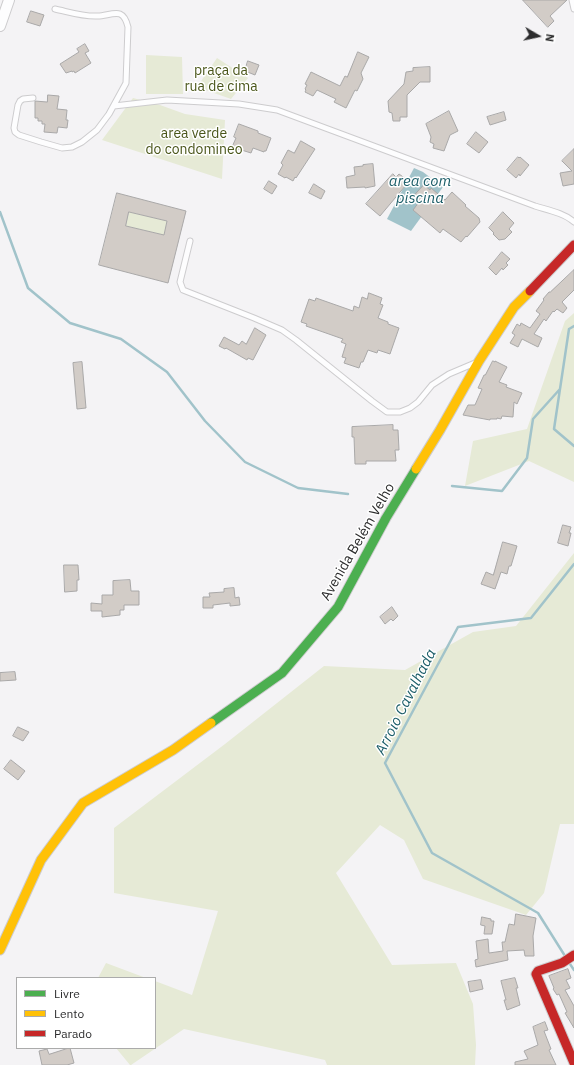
<!DOCTYPE html>
<html>
<head>
<meta charset="utf-8">
<style>
	body { margin:0 }
	#map { position:relative; width:574px; height:1065px; overflow:hidden; background:#f4f3f5; font-family:"IBM Plex Sans",sans-serif }
	canvas { display:block }
	.legend { position:absolute; left:16px; top:977px; width:140px; height:72px; box-sizing:border-box; background:#fff; border:1px solid #ababab; margin:0; padding:5px 7px; list-style:none; font-size:12px; color:#2c2c2d }
	.legend li { display:flex; align-items:center; gap:8px; height:20px }
	.legend b { width:20px; border:1px solid #ababab }
	.north { position:absolute; left:518px; top:16px; width:40px; height:40px; -webkit-text-stroke:3px #fff; paint-order:stroke; rotate:99deg; font-size:11px; font-weight:700; line-height:16px; text-align:center; color:#2c2c2d }
	.north::after { content:''; display:block; margin:auto; width:14px; height:18px; background:#2c2c2d; clip-path:polygon(50% 0,100% 100%,50% 72%,0 100%) }
</style>
</head>
<body>
<div id="map">
<canvas width="574" height="1065"></canvas>
<ul class="legend">
<li><b style="height:5px;background:#4caf50"></b>Livre</li>
<li><b style="height:5px;background:#ffc107"></b>Lento</li>
<li><b style="height:5px;background:#c62828"></b>Parado</li>
</ul>
<div class="north">N</div>
</div>
<script>
const ctx = document.querySelector('canvas').getContext('2d');
ctx.lineJoin = 'round';
function fill(path, color) {
  ctx.fillStyle = color;
  ctx.fill(path, 'evenodd');
}
function stroke(path, color, width, dash) {
  ctx.strokeStyle = color;
  ctx.lineWidth = width;
  ctx.lineCap = dash ? 'butt' : 'round';
  ctx.setLineDash(dash || []);
  ctx.stroke(path);
}
function write(font, color, halo, rows, align = 'center') {
  ctx.font = font + ' "IBM Plex Sans",sans-serif';
  ctx.lineWidth = 3;
  ctx.setLineDash([]);
  ctx.textBaseline = 'middle';
  ctx.strokeStyle = halo;
  ctx.fillStyle = color;
  for (const [text, x, y, turn = 0] of rows) {
    ctx.save();
    ctx.translate(x, y);
    ctx.rotate((+turn || 0) * Math.PI / 180);
    ctx.textAlign = isNaN(turn) ? turn : align;
    if (halo) ctx.strokeText(text, 0, 0);
    ctx.fillText(text, 0, 0);
    ctx.restore();
  }
}
const green = new Path2D(`
	M146 55 182 57 183 94H146Z
	M217 58 248 78 231 99 197 87Z
	M133 98 160 105 185 114 225 120 222 179 102 140Z
	M129 212 167 221 164 235 126 226Z
	M574 313V482L529 461 465 486 473 441 527 429 565 321Z
	M574 553V824H560L544 893 526 915 423 879 404 840 380 825 336 873 392 965 456 963 473 1004 476 1045 475 1065H327L325 1060 184 1029 131 1065H130L116 1048H155V981L192 995 218 911 114 893V828L225 744 324 666 405 670 473 632 516 626Z
	M106 963 146 978H98Z`);
const water = new Path2D(`
	M414 168 423 172 443 187 411 231 387 219Z`);
const stream = new Path2D(`
	M0 212 28 288 70 323 121 339 167 372 205 421 245 462 298 488 348 494
	M574 326 569 329 554 429 574 446
	M452 486 502 491 527 458 533 419 560 389
	M565 956 538 913 432 853 385 763 458 627 531 618 574 564
	M570 964 574 970`);
const building = new Path2D(`
	M523 0H567L550 16 554 21 548 27Z
	M31 11 44 15 40 26 27 22Z
	M85 44 89 51 85 53 91 63 75 73 74 71 72 72V71L66 73 60 64 79 52 77 49Z
	M358 52 369 57 361 73 363 79 357 91 355 90 346 108 334 102 336 99 317 90 313 96 305 92 306 90 305 89 307 85 305 84 311 72 340 86 345 76 347 77Z
	M248 61 259 65 255 75 245 71Z
	M430 67V82H420L407 95V117H400V121H393L392 113 389 112 388 101 404 84 406 72 413 71V68Z
	M48 95 59 96 57 109 67 110 66 120H68L67 128 58 127 57 133 44 132 45 124H42V121H38V118H35V101L47 102Z
	M449 111 458 131 450 135 444 151 433 148 434 144 430 142 431 137 426 124Z
	M504 112 506 120 490 125 487 117Z
	M239 124 258 131V133L271 138 266 151H264V152L253 148 251 153 232 147 236 138 234 137Z
	M476 132 488 142 479 153 467 144Z
	M301 141 315 149 296 178 295 177 293 181 286 177 285 178 278 174 283 165 281 163 288 150 294 153Z
	M574 149V184L563 186 560 173 572 171 562 161Z
	M518 157 519 158 520 157 529 165 520 176 519 174 516 178 507 170Z
	M373 164 375 186 365 188V187L347 188 346 177 355 175 354 167 363 166V165Z
	M393 174 396 177 399 174 406 179 403 183 406 185 380 216 366 204Z
	M269 181 277 186 272 194 264 189Z
	M314 184 325 191 321 199 309 193Z
	M424 185 430 190 431 188 445 200 452 192 466 205 465 206 479 218 480 222 467 237 466 236 461 242 443 229 440 233 413 210 419 202 413 197Z
	M117 193 186 211 168 283 99 265ZM129 212 167 221 164 235 126 226Z
	M503 212 514 223 509 229 512 232 505 239 499 240 493 234 494 233 489 228Z
	M502 252 510 259 506 263 508 265 503 270 502 268 496 275 489 268Z
	M574 270V290L562 302 567 308 563 313 557 309 554 312 553 311 546 321 544 319 534 334 542 338 538 347 522 339 518 347 510 343 515 335 512 333 517 324 520 326 521 323 530 328 540 314 536 311 544 300 543 299 549 292H550Z
	M369 293 382 298 380 304 383 305 378 318 388 322V324L399 328 390 354 378 350 377 353 368 350 363 362H361L359 368 344 363 346 358 342 357 346 344 341 342 343 339 306 326 307 324 301 322 309 299 315 301 316 298 353 311 354 306 359 308 362 297 367 299Z
	M255 328 266 335 253 360 248 358 247 360 226 348 225 349 219 346 224 337 239 345 242 341 246 344Z
	M493 361 495 362V361L507 367 499 382 507 385 506 387 522 393 517 404 514 402 513 417 502 416 501 419 497 418V419H490V420L463 415 468 405H475L482 389 478 388 484 375H485Z
	M82 362 86 408 77 409 73 363Z
	M393 425V430H398L399 450H395L396 461H366V464H355L354 437H352V427Z
	M563 525 571 527 569 533H571L568 546 558 543Z
	M503 542 517 546 511 566H509L507 574 501 572 495 589 481 584 486 572 493 575Z
	M64 565H78L79 580H77V591L65 592Z
	M130 580 131 591H139V605H124V610H120V615L102 617V611H91V603L102 604V595H113V581Z
	M234 588 235 598 239 597 240 605 230 606V603L213 605V608H203V597H210L209 593 224 592V589Z
	M392 607 398 616 393 621 391 619 385 624 380 617Z
	M15 672 16 680 0 681V673Z
	M18 727 29 732 23 741 13 736Z
	M11 760 25 771 18 780 4 769Z
	M516 914 536 918 533 936 534 956H525L524 950 507 951 508 960 476 967 475 960 478 959 476 941 488 939 489 953 503 951 502 942H505L509 924 514 925Z
	M482 917 491 919V921H494L492 934H484L485 926 481 925Z
	M568 969 571 978 566 980 570 988 565 990 574 1006V1028L565 1013 567 1012 559 994 557 995 553 989 554 988 549 976Z
	M515 978 518 988H516L520 1005 507 1010 504 1000H506L501 981Z
	M481 980 483 989 470 992 468 982Z
	M545 1022 548 1030 544 1031 551 1049 549 1050 556 1065H515V1062L528 1059 524 1051 538 1045 533 1027Z
	M70 1048 74 1063 67 1065H42L39 1051 47 1049 49 1054Z`);
const lane = new Path2D(`
	M572 0 574 9
	M33 98 23 99 20 101 18 105 14 128 15 132 19 135 41 142 62 148 72 147 82 142 97 130 109 114 126 83 128 27C127 23 125 16 120 14 114 12 105 16 98 16 84 17 69 12 55 9
	M114 106 167 100 239 104 277 110 535 206C548 210 564 213 574 222
	M190 241 180 282 183 290 254 318 282 330 296 340 372 401 387 412H400L410 408 418 402 432 385 449 374 475 363`);
const street = new Path2D(`
	M0 26 9 0`);
const fast = new Path2D(`
	M211 723 282 673 338 607 386 518 416 469`);
const slow = new Path2D(`
	M416 469 440 430 479 361 514 307 530 291
	M0 950 41 860 83 803 173 750 211 723`);
const jam = new Path2D(`
	M530 291 574 245
	M574 955 562 963 538 971 536 974 574 1063`);
const parkNames = [
	["praça da",221,71],
	["rua de cima",221,87],
	["area verde",194,134],
	["do condomineo",194,150]
];
const streetNames = [
	["Avenida Belém Velho",358,542,-60]
];
const waterNames = [
	["area com",420,182],
	["piscina",420,199],
	["Arroio Cavalhada",406,702,-63]
];
fill(green, '#e6ead6');
fill(water, '#a1c3ca');
stroke(stream, '#a1c3ca', 2.5);
fill(building, '#d2ccc7');
stroke(building, '#a9a8a8', 1);
stroke(lane, '#cdccce', 7);
stroke(street, '#cdccce', 12);
stroke(fast, '#cdccce', 11);
stroke(slow, '#cdccce', 11);
stroke(jam, '#cdccce', 11);
stroke(lane, '#fdfdfe', 5);
stroke(street, '#fdfdfe', 10);
stroke(fast, '#4caf50', 9);
stroke(slow, '#ffc107', 9);
stroke(jam, '#c62828', 9);
write('14px', '#4a561a', '#fff', parkNames);
write('14px', '#2c2c2d', '#fff', streetNames);
write('italic 15px', '#1b5d68', '#fff', waterNames);
</script>
</body>
</html>
